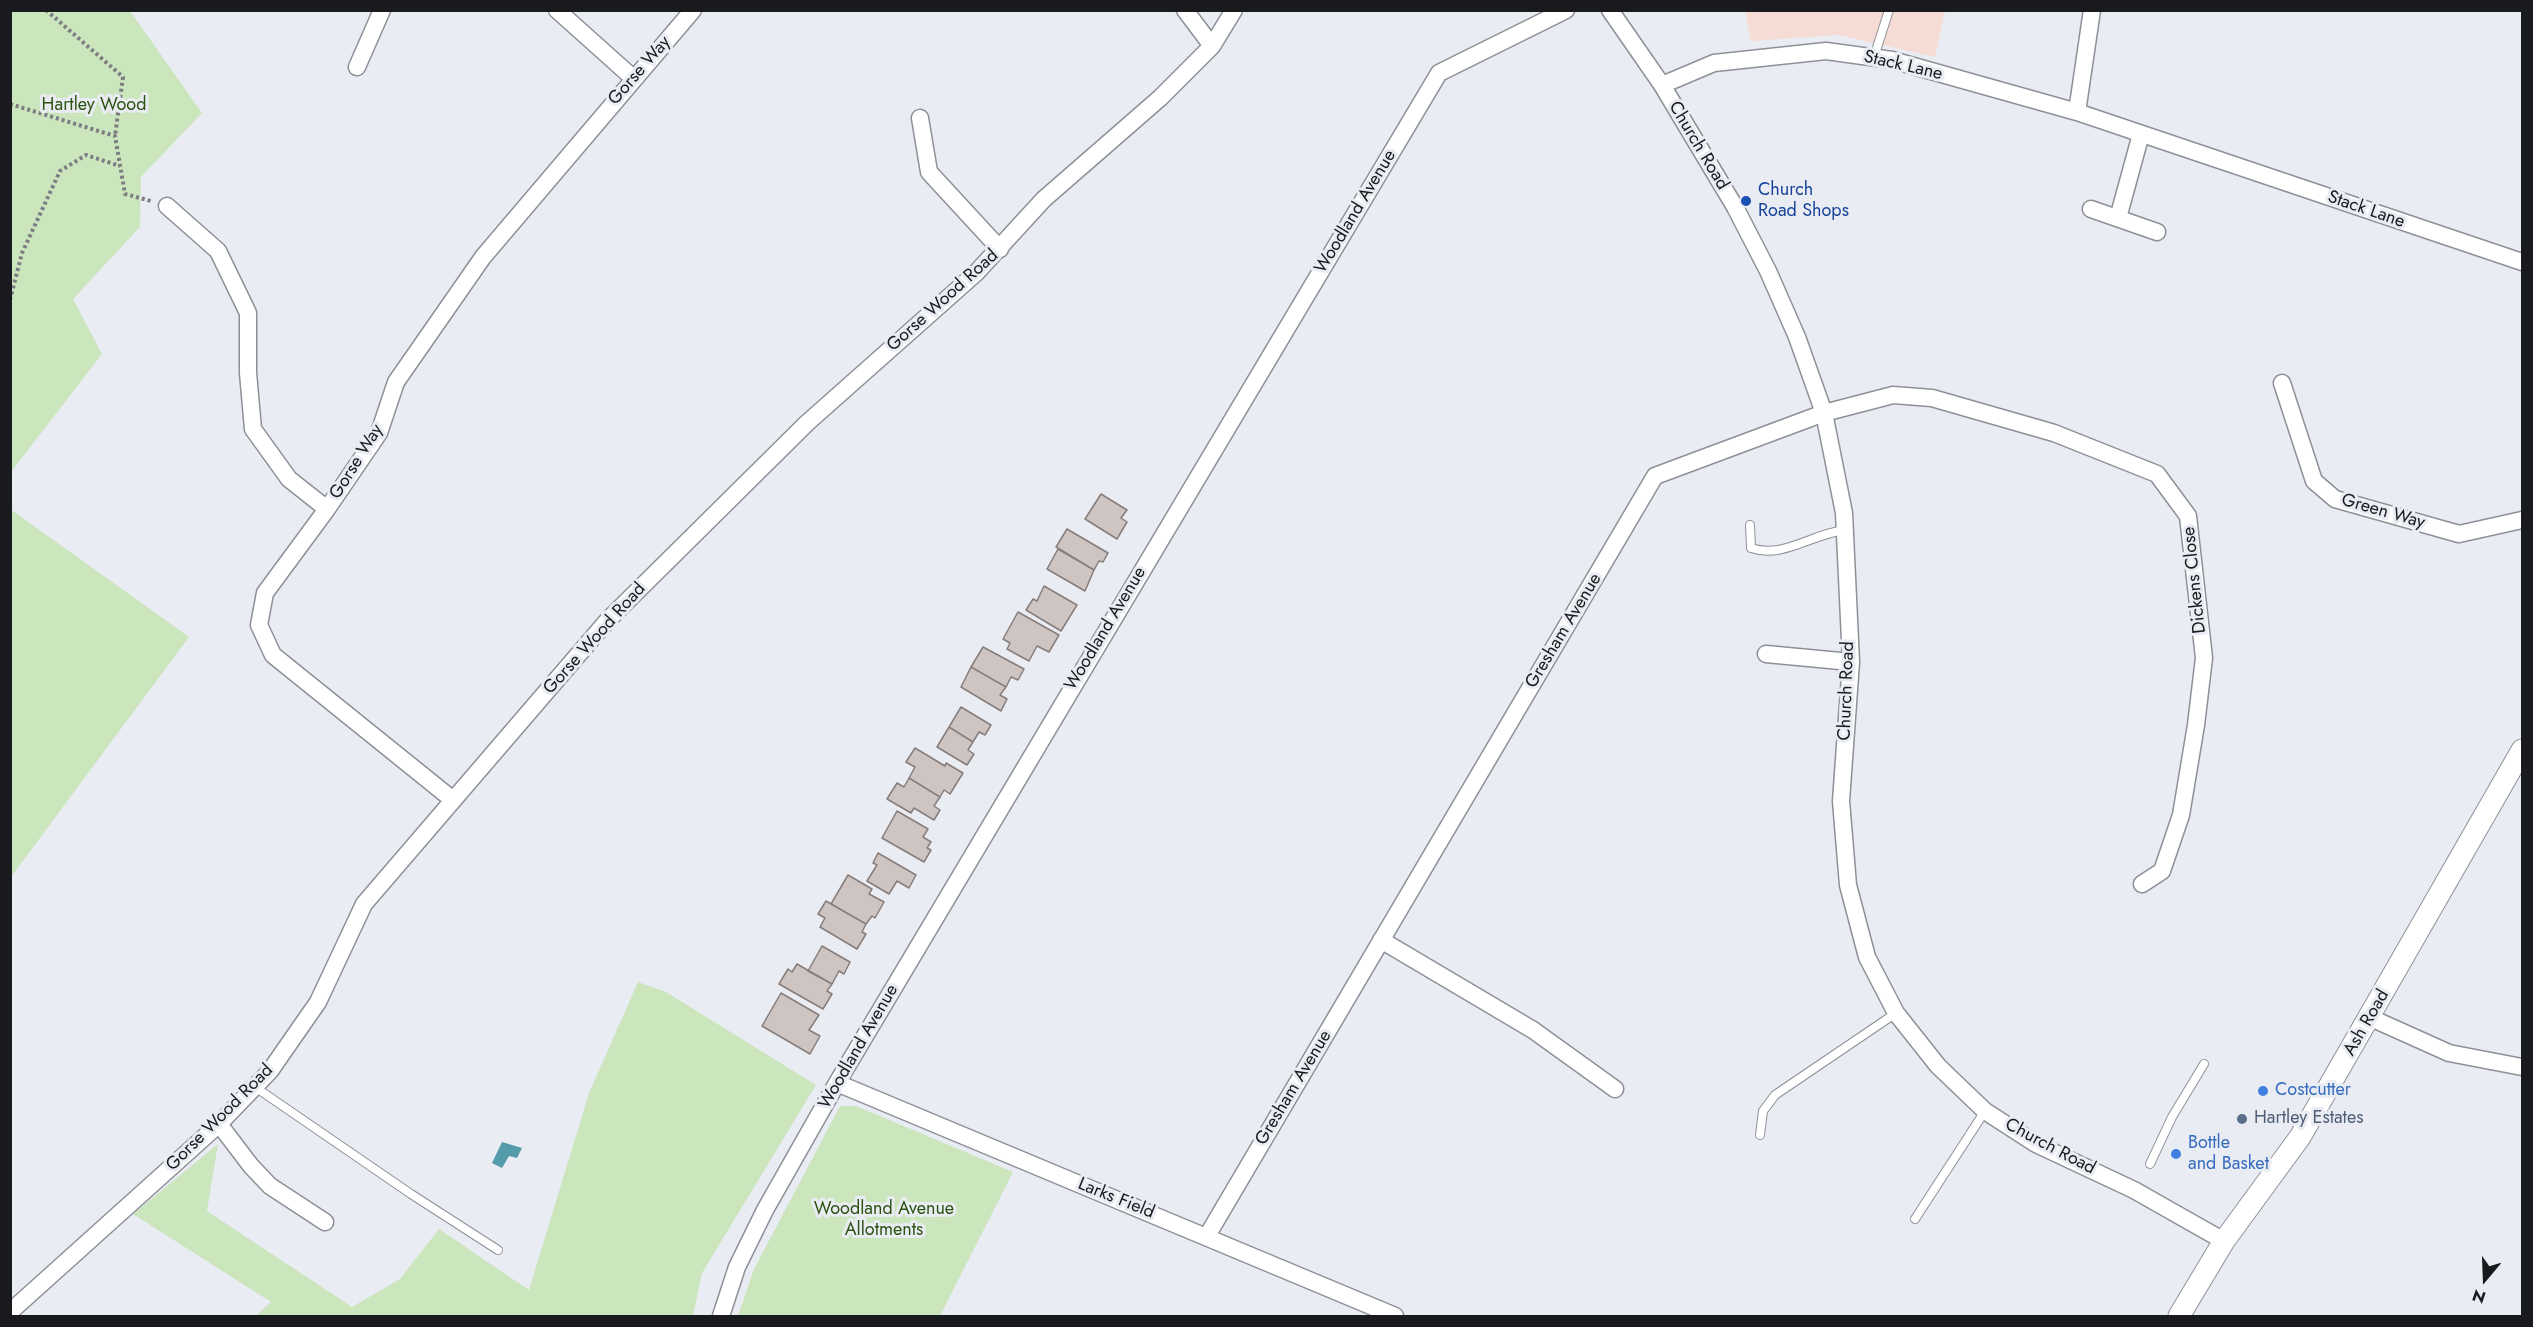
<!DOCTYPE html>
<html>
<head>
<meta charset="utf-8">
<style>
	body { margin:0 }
	#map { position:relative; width:2533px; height:1327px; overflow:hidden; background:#eaecf4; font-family:Jost,sans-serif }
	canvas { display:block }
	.frame { position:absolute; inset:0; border:12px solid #191a1d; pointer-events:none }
	.north { position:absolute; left:2455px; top:1249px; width:60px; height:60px; -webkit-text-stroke:4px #eaecf4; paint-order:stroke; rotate:199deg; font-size:16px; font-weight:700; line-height:24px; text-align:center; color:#191a1d }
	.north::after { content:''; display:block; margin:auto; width:21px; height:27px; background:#191a1d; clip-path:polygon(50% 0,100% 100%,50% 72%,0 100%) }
</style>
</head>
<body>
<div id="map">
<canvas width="2533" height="1327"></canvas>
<div class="frame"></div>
<div class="north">N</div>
</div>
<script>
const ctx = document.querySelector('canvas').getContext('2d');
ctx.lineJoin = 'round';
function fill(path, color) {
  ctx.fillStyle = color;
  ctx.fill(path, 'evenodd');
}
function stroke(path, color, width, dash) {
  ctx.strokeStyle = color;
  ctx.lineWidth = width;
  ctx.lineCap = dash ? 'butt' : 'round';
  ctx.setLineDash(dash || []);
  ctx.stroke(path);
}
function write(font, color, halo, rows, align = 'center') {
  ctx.font = font + ' Jost,sans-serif';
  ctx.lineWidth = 6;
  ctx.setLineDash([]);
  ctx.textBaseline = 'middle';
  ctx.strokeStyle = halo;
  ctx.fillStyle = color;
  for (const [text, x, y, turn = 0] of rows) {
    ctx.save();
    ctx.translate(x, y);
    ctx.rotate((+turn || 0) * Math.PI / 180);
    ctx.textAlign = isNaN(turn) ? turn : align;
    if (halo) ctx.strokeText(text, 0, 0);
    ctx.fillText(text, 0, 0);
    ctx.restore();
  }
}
const education = new Path2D(`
	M1745 11H1945L1935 57 1838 35 1751 41Z`);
const green = new Path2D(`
	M11 10 130 11 202 113 141 177 140 227 73 299 102 354 11 472Z
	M10 509 189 637 11 877H10Z
	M638 982 666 992 816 1085 702 1273 693 1316H256L271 1302 133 1214 218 1144 207 1211 352 1307 400 1279 439 1229 529 1290 589 1093Z
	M840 1106H856L1013 1172 940 1316H738L754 1269Z`);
const water = new Path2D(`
	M502 1142 522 1148 517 1158 509 1156 502 1168 492 1163Z`);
const building = new Path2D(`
	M1101 494 1127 510 1121 518 1127 522 1117 539 1085 519Z
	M1067 529 1108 553 1103 562 1099 561 1094 570 1056 547Z
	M1058 549 1094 570 1085 591 1047 569Z
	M1044 586 1077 605 1061 631 1026 610 1033 599 1037 601Z
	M1018 612 1059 635 1049 652 1037 646 1029 661 1007 649 1010 643 1003 639Z
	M983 647 1024 669 1018 680 1011 677 1006 687 971 667Z
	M971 667 1006 687 1000 695 1007 699 1001 711 961 687Z
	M961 707 991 725 985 735 979 732 973 742 949 727Z
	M949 727 973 742 968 750 974 754 967 765 937 747Z
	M915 748 945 766 946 763 963 773 950 794 944 790 940 797 909 778 915 767 906 762Z
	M909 778 940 797 934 806 940 810 934 820 914 808 911 813 887 799 897 783 904 787Z
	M897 811 928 829 923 837 931 842 927 848 931 850 924 862 882 838Z
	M878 853 916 875 909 888 897 881 889 894 867 881 877 865 873 863Z
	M848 875 872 889 869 894 884 902 875 918 872 916 866 924 831 904Z
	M826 901 866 924 862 932 866 934 857 949 820 927 825 918 818 914Z
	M822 946 850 962 844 974 839 971 832 984 808 971Z
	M797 964 832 984 827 991 832 994 823 1009 779 984 788 969 792 972Z
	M781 993 819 1015 809 1030 820 1036 810 1054 762 1026Z`);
const path = new Path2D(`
	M46 10 123 77 115 136
	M10 104 115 136 125 194 151 201
	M10 300 22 253 60 171 86 155 120 166`);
const service = new Path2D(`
	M1874 57 1889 10
	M1750 525 1751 548C1783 559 1811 534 1845 530
	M255 1087 411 1194 498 1250
	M1760 1135 1763 1111 1775 1095 1896 1013
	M2150 1164 2172 1117 2204 1064
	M1915 1219 1985 1111`);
const minor = new Path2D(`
	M557 10 633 78
	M1185 10 1212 46
	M1610 10 1662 85 1735 207 1768 271 1797 337 1824 413 1844 513 1851 662 1841 801 1848 885 1867 957 1896 1013 1938 1066 1985 1111 2036 1144 2134 1190 2224 1241
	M357 67 382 10
	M1662 85 1714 63 1826 51 1892 60 2077 112 2522 262
	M2077 112 2092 10
	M920 118 929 172 1000 249
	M167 206 218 251 248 313V373L253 429 289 479 327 509
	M2091 209 2157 232
	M2118 218 2141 134
	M2282 383 2314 481 2335 499 2459 534 2522 520
	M1766 654 1851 662
	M453 800 273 655 259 625 265 593 327 509 379 433 396 382 483 257 693 10
	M1381 940 1533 1030 1615 1089
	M2371 1018 2449 1053 2522 1067
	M837 1083 1395 1316
	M219 1124 251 1166 270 1186 325 1222
	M1207 1236 1655 476 1824 413 1893 395 1932 398 2054 433 2157 474 2188 516 2204 658 2196 725 2181 815 2162 871 2142 884
	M10 1312 219 1124 270 1071 318 1002 364 904 608 620 807 423 976 273 1044 199 1160 98 1212 46 1234 10
	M721 1316 737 1267 765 1210 837 1083 1439 73 1566 10`);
const tertiary = new Path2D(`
	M2179 1316 2224 1241 2300 1137 2522 750`);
const markers = [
	[1746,201,6,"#1a4fb4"],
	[2263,1091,6,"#3f7fe0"],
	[2242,1119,6,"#5c6f8a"],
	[2176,1154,6,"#3f7fe0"]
];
const streetNames = [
	["Stack Lane",1903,66,13],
	["Gorse Way",640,71,-49],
	["Church Road",1698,146,59],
	["Stack Lane",2366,210,19],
	["Woodland Avenue",1356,212,-59],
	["Gorse Wood Road",943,301,-42],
	["Gorse Way",357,462,-58],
	["Green Way",2383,512,16],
	["Dickens Close",2195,580,-96],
	["Woodland Avenue",1106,629,-59],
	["Gresham Avenue",1564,631,-59],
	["Gorse Wood Road",595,639,-48],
	["Church Road",1847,691,-88],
	["Ash Road",2367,1023,-60],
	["Woodland Avenue",859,1047,-60],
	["Gresham Avenue",1294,1088,-59],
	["Gorse Wood Road",220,1118,-45],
	["Church Road",2050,1147,28],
	["Larks Field",1116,1199,22]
];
const parkNames = [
	["Hartley Wood",94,106],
	["Woodland Avenue",884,1210],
	["Allotments",884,1231]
];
const transitNames = [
	["Church",1758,191],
	["Road Shops",1758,212]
];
const shopNames = [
	["Costcutter",2275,1091],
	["Bottle",2188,1144],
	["and Basket",2188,1165]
];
const serviceNames = [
	["Hartley Estates",2254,1119]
];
fill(education, '#f5dcd4');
fill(green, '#cbe5bd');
fill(water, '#559ba9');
fill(building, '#cec4c1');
stroke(building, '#867d7a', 1.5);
stroke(service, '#8e9098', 10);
stroke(minor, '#8e9098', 19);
stroke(tertiary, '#8e9098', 23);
stroke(path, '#7c7d83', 4, [3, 3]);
stroke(service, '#fff', 8);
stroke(minor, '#fff', 16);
stroke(tertiary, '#fff', 21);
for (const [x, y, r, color] of markers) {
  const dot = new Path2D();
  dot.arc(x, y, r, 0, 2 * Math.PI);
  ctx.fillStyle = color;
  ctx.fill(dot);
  stroke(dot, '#eaecf4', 2);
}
write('18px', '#191a1d', '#eaecf4', streetNames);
write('18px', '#2c520f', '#eaecf4', parkNames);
write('18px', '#164399', '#eaecf4', transitNames, 'left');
write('18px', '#366cbe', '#eaecf4', shopNames, 'left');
write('18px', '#4e5e75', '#eaecf4', serviceNames, 'left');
</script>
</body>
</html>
